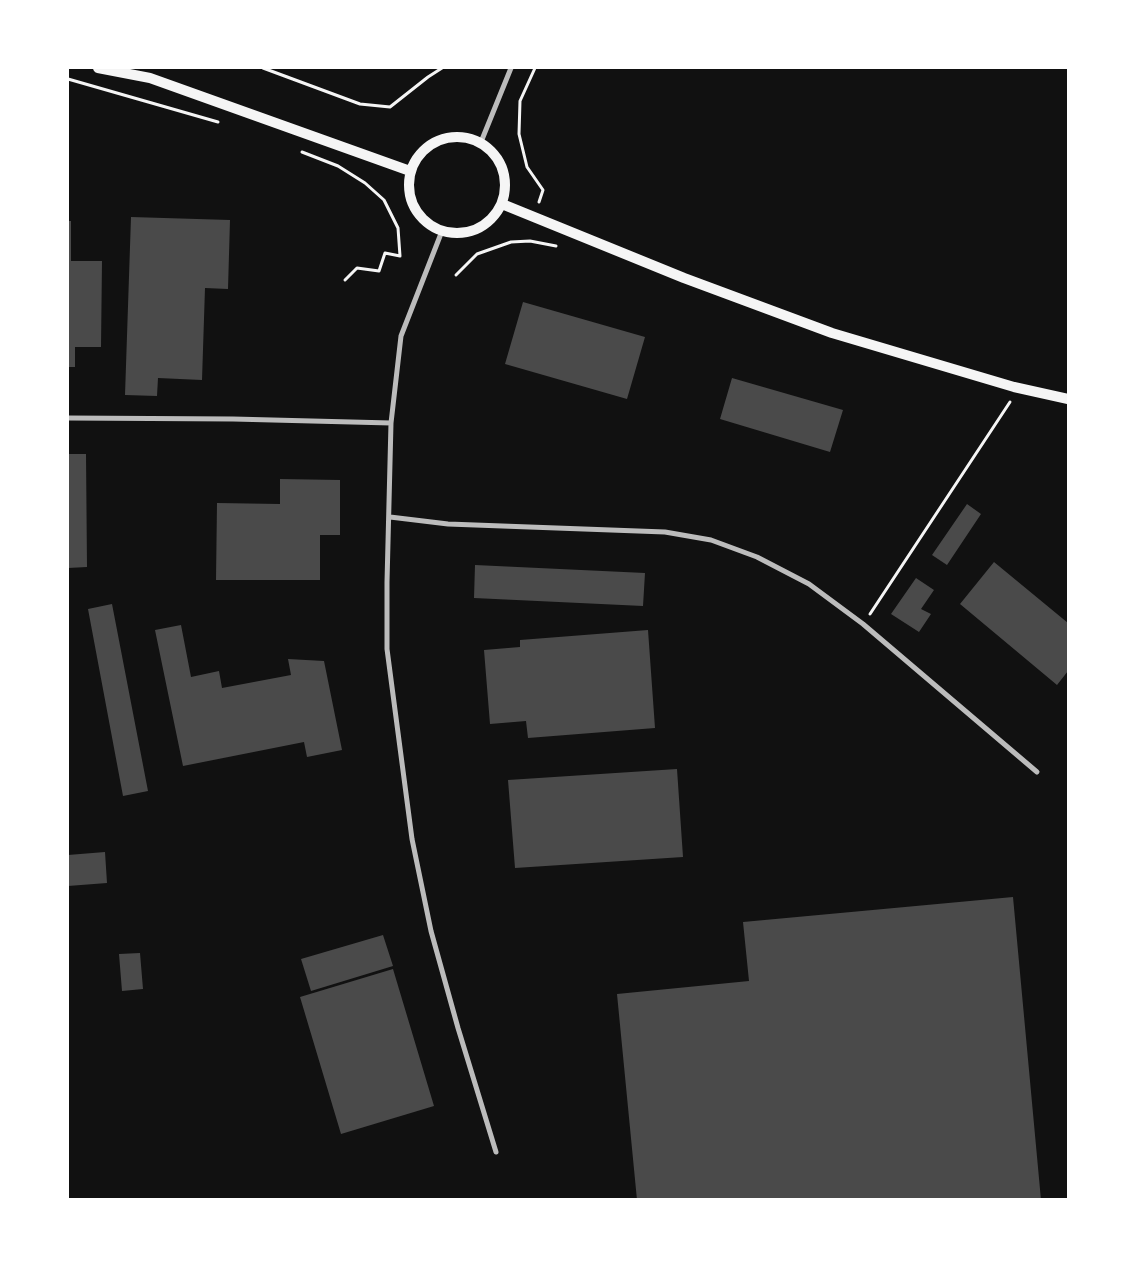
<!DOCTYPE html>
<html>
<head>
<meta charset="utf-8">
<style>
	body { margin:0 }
	#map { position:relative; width:1136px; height:1267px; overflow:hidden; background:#111; font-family:"Roboto Condensed",sans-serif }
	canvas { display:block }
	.frame { position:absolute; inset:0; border:69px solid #fff; pointer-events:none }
</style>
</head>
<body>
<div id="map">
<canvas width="1136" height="1267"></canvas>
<div class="frame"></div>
</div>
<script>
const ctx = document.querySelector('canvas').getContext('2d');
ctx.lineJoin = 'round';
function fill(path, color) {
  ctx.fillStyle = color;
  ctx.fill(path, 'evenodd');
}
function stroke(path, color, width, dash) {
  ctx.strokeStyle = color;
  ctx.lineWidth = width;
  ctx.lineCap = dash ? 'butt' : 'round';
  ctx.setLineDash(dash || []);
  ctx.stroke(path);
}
const building = new Path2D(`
	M131 217 230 220 228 289 205 288 202 380 158 378 157 396 125 395Z
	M68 221H71V261H102L101 347H75V367H68Z
	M523 302 645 337 627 399 505 364Z
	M732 378 843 410 830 452 720 419Z
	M68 454H86L87 567 68 568Z
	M280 479 340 480V535H320V580H216L217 503 280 504Z
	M967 504 981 514 947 565 932 555Z
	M994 562 1068 623V671L1057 685 960 604Z
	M475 565 645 573 643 606 474 598Z
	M916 578 934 590 921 609 931 614 919 632 891 614Z
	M112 604 148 791 123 796 88 609Z
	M181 625 191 677 219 671 222 688 291 675 288 659 324 661 342 750 307 757 304 742 183 766 155 630Z
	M648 630 655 728 528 738 526 721 490 724 484 650 520 647V640Z
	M677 769 683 857 515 868 508 780Z
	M105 852 107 883 68 886V855Z
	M1013 897 1041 1200H637L617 994 749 981 743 922Z
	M383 935 393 966 311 991 301 959Z
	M140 953 143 989 122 991 119 954Z
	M393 969 434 1106 341 1134 300 997Z`);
const path = new Path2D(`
	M263 68 360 104 390 107 428 77 442 68
	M535 68 520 101 519 134 527 167 543 190 539 202
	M68 79 218 122
	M302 152 338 166 365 183 384 200 398 228 400 256 385 253 379 271 357 268 345 280
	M456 275 477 254 511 242 530 241 556 246
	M870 614 1010 402`);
const minor = new Path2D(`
	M481 142 511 68
	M442 231 401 336 391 423 387 582V649L412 839 431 931 458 1028 496 1152
	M68 418 233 419 391 423
	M390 517 448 524 665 532 711 540 757 557 809 584 863 624 1037 772`);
const secondary = new Path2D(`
	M98 68 150 78 410 171
	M409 185a48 48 0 1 1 96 0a48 48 0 1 1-96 0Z
	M502 204 684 278 832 333 1014 387 1068 399`);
fill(building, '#4a4a4a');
stroke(path, '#f5f5f5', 3);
stroke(minor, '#bcbcbc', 5);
stroke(secondary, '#f5f5f5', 10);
</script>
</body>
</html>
